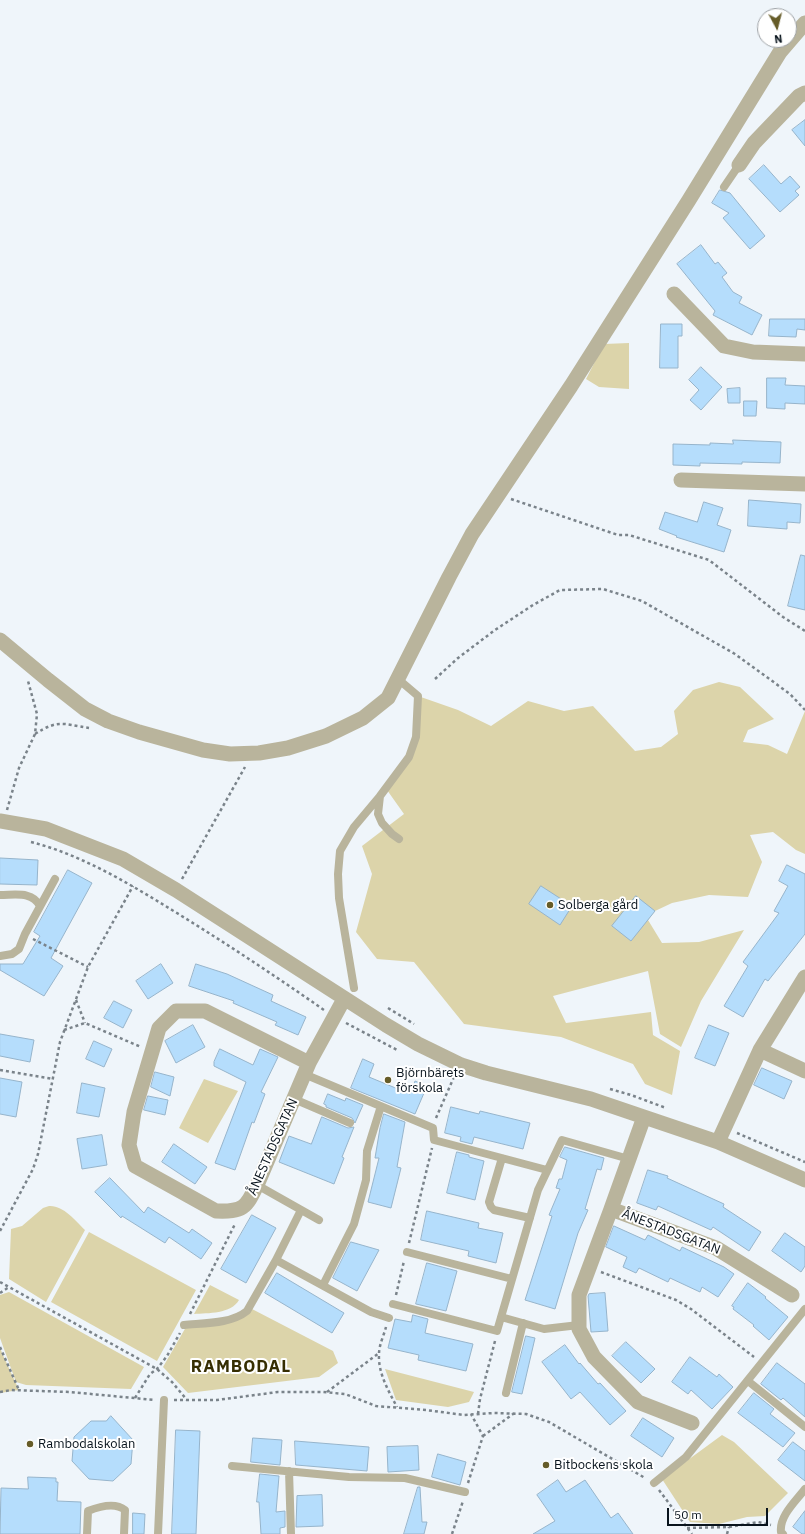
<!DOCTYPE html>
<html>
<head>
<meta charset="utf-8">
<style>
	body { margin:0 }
	#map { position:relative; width:805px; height:1534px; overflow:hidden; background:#eff5fa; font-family:"IBM Plex Sans",sans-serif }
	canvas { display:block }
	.north { position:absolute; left:757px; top:8px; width:40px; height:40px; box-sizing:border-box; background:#fff; border:1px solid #9da1a5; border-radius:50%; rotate:173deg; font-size:11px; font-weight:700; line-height:16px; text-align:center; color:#09141d }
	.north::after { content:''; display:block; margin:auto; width:14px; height:18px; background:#665c28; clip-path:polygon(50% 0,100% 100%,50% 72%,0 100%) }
	.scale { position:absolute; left:667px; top:1508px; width:101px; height:18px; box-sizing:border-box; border:2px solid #09141d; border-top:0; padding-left:5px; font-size:12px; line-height:14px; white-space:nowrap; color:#09141d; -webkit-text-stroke:3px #fff; paint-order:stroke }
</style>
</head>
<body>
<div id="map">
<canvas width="805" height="1534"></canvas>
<div class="north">N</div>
<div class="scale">50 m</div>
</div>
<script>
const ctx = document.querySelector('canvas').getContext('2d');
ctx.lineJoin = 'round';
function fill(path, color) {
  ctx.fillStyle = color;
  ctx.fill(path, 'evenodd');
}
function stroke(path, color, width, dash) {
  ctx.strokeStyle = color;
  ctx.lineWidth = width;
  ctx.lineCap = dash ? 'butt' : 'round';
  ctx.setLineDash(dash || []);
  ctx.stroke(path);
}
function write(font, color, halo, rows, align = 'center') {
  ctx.font = font + ' "IBM Plex Sans",sans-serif';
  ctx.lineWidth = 4;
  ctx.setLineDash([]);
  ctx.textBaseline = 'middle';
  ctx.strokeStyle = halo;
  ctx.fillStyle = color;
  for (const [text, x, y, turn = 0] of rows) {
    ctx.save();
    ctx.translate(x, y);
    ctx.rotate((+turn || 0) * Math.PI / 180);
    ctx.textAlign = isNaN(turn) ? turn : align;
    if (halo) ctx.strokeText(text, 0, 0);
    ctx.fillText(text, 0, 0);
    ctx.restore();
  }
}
const green = new Path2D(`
	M629 343V389L599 387 586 379 604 344Z
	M719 682 740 687 774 719 748 730 743 742 768 745 787 754 805 711V854L796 850 773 832 750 835 762 862 748 897 709 895 672 903 655 911 648 920 662 943 699 942 744 930 701 1001 681 1047 660 1034 648 971 553 996 566 1023 651 1012 653 1035 680 1051 672 1095 645 1084 633 1064 561 1037 464 1024 414 962 377 959 356 932 372 874 362 846 404 814 387 790 416 748 418 696 458 710 491 726 528 701 564 711 593 706 635 751 661 747 678 734 674 711 693 690Z
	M204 1079 238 1091 208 1143 179 1128Z
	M49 1206C63 1205 75 1220 85 1230L46 1302 9 1279 11 1229 22 1226 43 1208Z
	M89 1232 196 1290 157 1361 51 1302Z
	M210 1285 239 1300C231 1314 208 1313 194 1314Z
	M9 1292 144 1367 131 1389 26 1385 16 1382 0 1338V1295Z
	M252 1309 333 1351 338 1363 319 1377 188 1393 163 1367 186 1327 233 1322Z
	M0 1347 2 1353 19 1390 0 1393Z
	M385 1369 474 1392 469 1402 448 1407 396 1400Z
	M722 1435 734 1442 788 1493 765 1516 747 1517 719 1524 690 1522 662 1479Z`);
const building = new Path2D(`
	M805 120V146L792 130Z
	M764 165 781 184 790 176 800 187 795 191 799 195 780 212 749 179Z
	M720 190 730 193 765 236 750 249 723 218 729 213 712 203Z
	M701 245 715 264 718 262 727 273 722 277 733 292 742 297 739 303 762 315 752 335 713 315 715 311 677 264Z
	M770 319H805V330L797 329 796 337 769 336Z
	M661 324H682V336H678V368H660Z
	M701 367 722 387 701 410 690 400 699 390 689 380Z
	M767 378H786L785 385 805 386V404L785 403V409L767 408Z
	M740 388V403H728L727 389Z
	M744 401H757L756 416H744Z
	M733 440 781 442 780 463 742 462V464L700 463V466L673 465V444L710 445V443L733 444Z
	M749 500 801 504 800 523 787 522V529L748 526Z
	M704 502 723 508 717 525 731 530 724 552 676 537 677 536 659 529 665 512 697 522Z
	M801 555 805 556V610L788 606Z
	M0 858 38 860 37 885 0 884Z
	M787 865 805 874V934L768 981 765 979 743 1017 724 1006 748 966 743 962 779 913 774 911 788 886 779 881Z
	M68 870 92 883 51 958 63 966 44 996 0 970V964H23L40 936 34 932Z
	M541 886 572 906 560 925 529 904Z
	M636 896 655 911 631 941 612 926Z
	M161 964 173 983 148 999 136 981Z
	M196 964 227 974 273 995 271 1001 306 1017 298 1035 275 1025 277 1022 233 1003 234 1001 189 986Z
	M114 1001 132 1010 123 1028 104 1018Z
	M193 1025 205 1047 176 1063 165 1041Z
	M709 1025 729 1033 715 1066 695 1058Z
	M0 1034 34 1040 30 1062 0 1056Z
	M94 1041 112 1049 104 1067 86 1059Z
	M220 1049 253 1065 260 1049 278 1057 261 1092 265 1094 254 1123 252 1122 235 1170 215 1163 246 1082 214 1066V1062Z
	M363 1059 374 1064 369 1077 410 1094 415 1081 427 1086 415 1114 351 1088Z
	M762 1068 792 1081 784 1099 754 1085Z
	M155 1072 174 1077 170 1096 151 1087Z
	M0 1078 22 1082 16 1117 0 1114Z
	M82 1083 105 1088 99 1117 77 1113Z
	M328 1094 345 1101 346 1098 363 1105 355 1123 352 1118 326 1107V1105L324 1104Z
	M148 1096 168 1100 165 1115 144 1110Z
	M451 1107 479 1114 480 1111 530 1123 523 1149 474 1137 472 1144 460 1141 461 1137 445 1133Z
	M384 1114 405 1122 397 1167 401 1168 391 1208 368 1202 379 1158H375L380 1128Z
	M322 1117 348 1128 354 1127 342 1157 344 1158 334 1184 279 1162 289 1136 311 1144Z
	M102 1135 107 1165 82 1169 77 1139Z
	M174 1144 207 1167 195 1184 162 1162Z
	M565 1147 604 1158 601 1170 597 1169 585 1209 588 1210 578 1233 555 1309 525 1300 552 1216 549 1215 560 1189 556 1188 559 1179H562L567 1160 560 1157Z
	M457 1152 469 1155V1157L484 1161 475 1200 447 1193Z
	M648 1170 668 1176 667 1178 724 1204 723 1207 761 1232 749 1251 713 1227 711 1230 658 1206 656 1210 637 1203Z
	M110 1178 144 1213 148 1207 189 1233 192 1229 212 1243 201 1259 169 1237 165 1243 122 1216 121 1218 95 1192Z
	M427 1211 479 1223 478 1228 503 1233 496 1263 468 1256 469 1251 421 1240Z
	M252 1215 276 1228 246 1283 221 1269Z
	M614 1226 645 1240 648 1235 680 1251 682 1247 724 1267 734 1274 718 1297 702 1287 700 1292 670 1278 668 1282 639 1268 636 1273 623 1267 627 1257 606 1247Z
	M785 1233 805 1247V1266L801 1272 772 1251Z
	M351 1242 379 1250 357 1291 333 1278Z
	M427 1263 457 1271 446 1311 416 1304Z
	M277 1273 344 1313 332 1333 265 1293Z
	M748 1283 766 1297 765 1298 788 1317 769 1340 753 1326 754 1325 733 1309 734 1307 732 1306Z
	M605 1293 608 1331 591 1332 588 1296 589 1294Z
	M413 1315 428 1319 425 1333 473 1344 466 1371 418 1360 419 1355 388 1348 395 1319 411 1322Z
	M526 1336 535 1338 522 1394 512 1392Z
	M626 1342 655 1369 641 1383 612 1356Z
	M565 1345 579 1364 580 1363 598 1384 600 1383 626 1411 610 1425 580 1392 571 1399 542 1362Z
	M690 1357 717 1377 719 1374 733 1387 712 1409 691 1390 688 1394 672 1382Z
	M777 1363 805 1384V1417L783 1398 781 1400 761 1384Z
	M754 1393 774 1409 770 1414 795 1433 783 1447 738 1413Z
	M111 1416 133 1440 131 1464 113 1481 89 1479 72 1461 74 1437 91 1421H106Z
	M643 1418 674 1438 662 1457 631 1436Z
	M176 1430 200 1431 196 1534H172Z
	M253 1438 282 1440 280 1465 251 1462Z
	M295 1441 369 1447 367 1471 296 1465Z
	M793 1442 805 1451V1481L778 1460Z
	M418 1446 419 1470 388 1472 387 1447Z
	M438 1454 466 1462 460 1485 432 1477Z
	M260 1474 279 1476 276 1512 285 1511V1527L280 1528V1534H261L259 1502H257Z
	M28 1477 56 1478V1482H58L57 1501 81 1502 80 1534H0L1 1488 28 1489Z
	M558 1480 566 1492 585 1480 611 1518 618 1513 633 1534H533L555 1521 537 1495Z
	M418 1487H420L422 1522H427L424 1534H404Z
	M322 1495 323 1526 296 1527 297 1496Z
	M805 1511V1534H802L793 1527Z
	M133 1513 145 1514 144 1534H133Z`);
const path = new Path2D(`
	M511 499 618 535H629L709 560 783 617 805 631
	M435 679 458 658 495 630 533 605 560 590 603 589 642 601 735 654 790 694 805 710
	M35 734C59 719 62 724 89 728
	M7 810 19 768 35 734 37 714 28 681
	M31 842C82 855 128 883 172 910 224 942 274 975 324 1010
	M182 879 245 767
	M33 939 88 967
	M76 1000 85 1023
	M388 1008 414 1024
	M346 1023 399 1051
	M64 1030 85 1023 141 1047
	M0 1070 53 1079
	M610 1089 631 1095 666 1108
	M436 1118 454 1077
	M737 1133 805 1162
	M0 1231 33 1169 38 1154 60 1042 88 967 133 886
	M409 1243 432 1148
	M601 1272 676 1300 691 1309 754 1357
	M0 1282 157 1369 172 1382 187 1400
	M0 1293 9 1287
	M396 1295 404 1261
	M190 1314 235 1224
	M386 1327C384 1335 379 1345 379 1354 378 1373 388 1390 397 1407
	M0 1347 19 1390
	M0 1392 11 1390 70 1392 155 1400
	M327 1392 379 1353
	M135 1398 150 1374 157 1369 167 1356 180 1333
	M174 1400H217L278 1392H323L345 1394 376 1406 426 1410 464 1415 494 1413 526 1414 549 1422 645 1478
	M478 1414 480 1399 495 1341
	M483 1436 513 1414
	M468 1483 483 1436 471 1414
	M659 1490 692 1534
	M687 1528 729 1527 758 1522 771 1525
	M452 1534 463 1501
	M727 1534 729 1527`);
const lane = new Path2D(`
	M724 187 739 165
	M398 679 418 696 416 737 409 757 380 796 378 814 382 823 392 834 399 839
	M0 895C16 895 32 891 40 906
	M0 956 12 954 19 949 25 934 55 879
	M354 988 339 898 338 874 340 851 354 827 380 796
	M304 1074 433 1128 434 1140 547 1170
	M294 1099 350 1123
	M502 1158 489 1202 491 1207 494 1210 530 1218
	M257 1185 319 1220
	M301 1210 276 1260 371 1312 389 1318
	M407 1252 512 1279
	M323 1285 354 1224 366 1180 367 1151 381 1106
	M393 1304 497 1331 538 1190 562 1140 629 1159
	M501 1317 544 1329 579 1325
	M184 1325C204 1323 231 1324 247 1311L276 1260
	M748 1381 805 1427
	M506 1393 523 1323
	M232 1466 349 1477 405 1478 465 1492
	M289 1471 291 1534
	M654 1483 686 1457 805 1309
	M87 1534 88 1511C98 1507 115 1502 125 1510L124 1534
	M158 1534 164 1400
	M783 1534 781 1532C779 1516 796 1501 805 1489`);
const street = new Path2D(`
	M739 165 754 143 799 96 805 93
	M674 294 724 346 753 352 805 354
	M681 480 805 484
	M0 640 48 680 85 709 108 721 139 732 203 750 230 754 259 753 288 748 326 736 363 718 388 698 449 577 472 534 571 386 689 200 780 52 805 23
	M0 821 46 829 123 859 176 890 386 1025 418 1044 461 1065 486 1073 591 1099 644 1117 718 1142 805 1180
	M760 1050 805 1071
	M309 1063 205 1011H176L159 1028 134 1112 129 1145 135 1166 216 1211C243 1212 246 1208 257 1185L309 1063 344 999
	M644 1117 611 1209 716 1248 792 1295
	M718 1142 760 1050 805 977
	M611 1209 579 1295V1329L594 1357 638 1402 692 1423`);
const markers = [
	[550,905,4,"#665c28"],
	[388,1080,4,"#665c28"],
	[30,1444,4,"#665c28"],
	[546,1465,4,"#665c28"]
];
const poiNames = [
	["Solberga gård",558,905],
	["Björnbärets",396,1073],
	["förskola",396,1088],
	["Rambodalskolan",38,1444],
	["Bitbockens skola",554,1465]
];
const streetNames = [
	["ÅNESTADSGATAN",273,1147,-66],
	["ÅNESTADSGATAN",671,1232,21]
];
const districtNames = [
	["RAMBODAL",241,1367]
];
fill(green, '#dcd4aa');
fill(building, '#b5ddfc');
stroke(building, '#96b4cb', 1);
stroke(path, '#7a838a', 2.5, [3, 3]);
stroke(lane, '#b9b49c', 8);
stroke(street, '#b9b49c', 15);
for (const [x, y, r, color] of markers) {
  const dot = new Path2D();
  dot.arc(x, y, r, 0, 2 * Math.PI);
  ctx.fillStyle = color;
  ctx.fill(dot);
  stroke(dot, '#fff', 1.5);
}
write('13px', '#09141d', '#fff', poiNames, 'left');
write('13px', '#09141d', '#fff', streetNames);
ctx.letterSpacing = '1px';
write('bold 17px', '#362e02', '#fff', districtNames);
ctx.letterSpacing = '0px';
</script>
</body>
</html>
